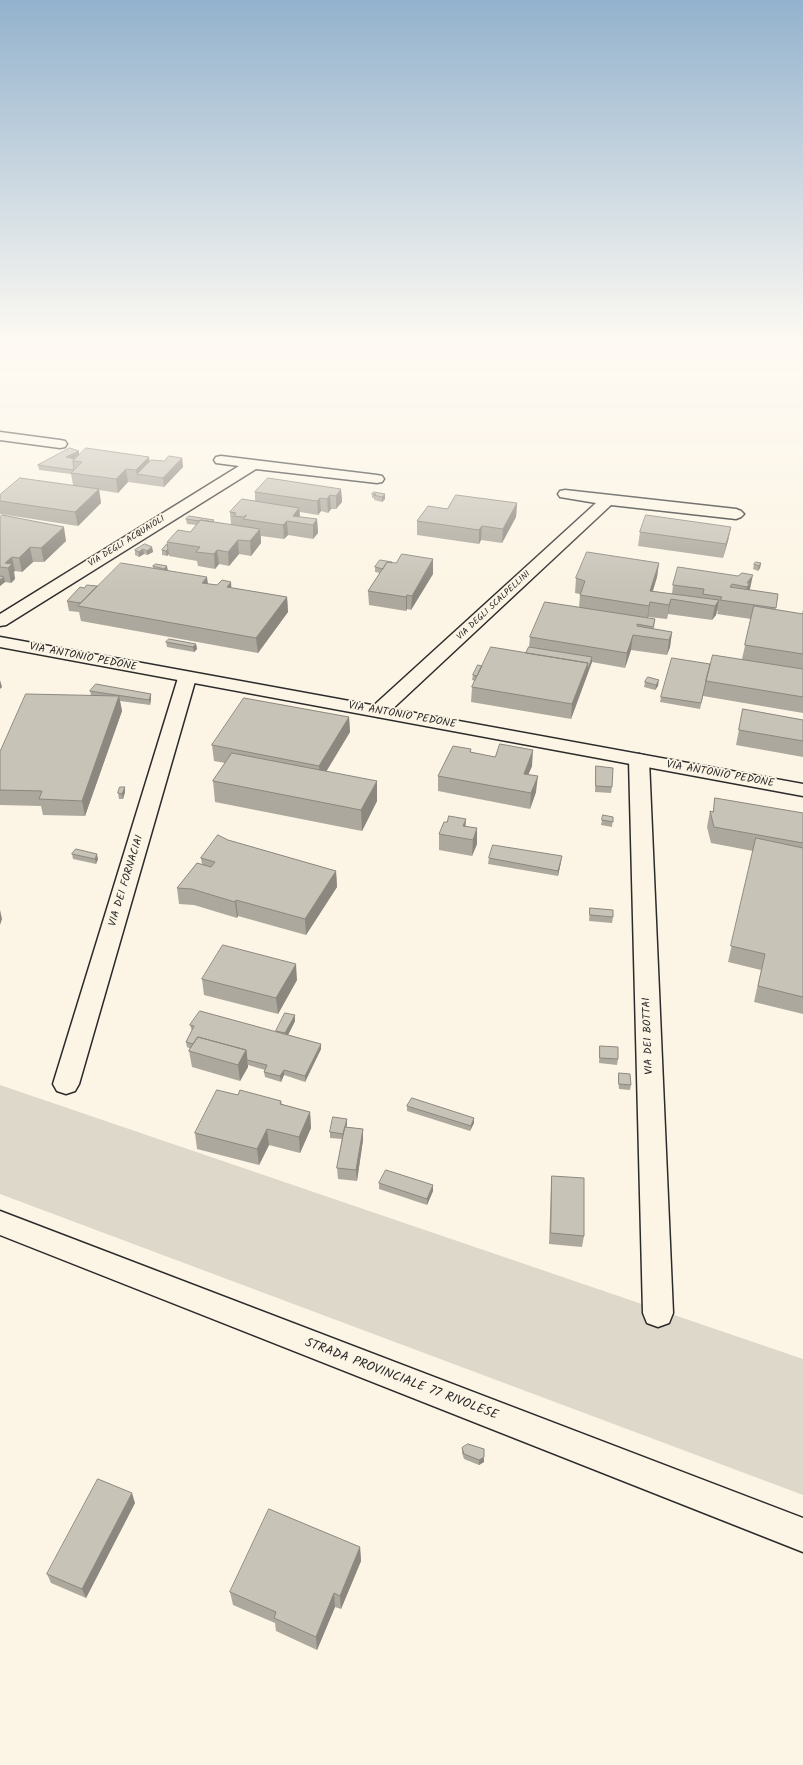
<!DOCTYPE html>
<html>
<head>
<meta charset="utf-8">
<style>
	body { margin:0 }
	canvas { display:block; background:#fcf5e5 }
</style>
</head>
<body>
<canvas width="803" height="1765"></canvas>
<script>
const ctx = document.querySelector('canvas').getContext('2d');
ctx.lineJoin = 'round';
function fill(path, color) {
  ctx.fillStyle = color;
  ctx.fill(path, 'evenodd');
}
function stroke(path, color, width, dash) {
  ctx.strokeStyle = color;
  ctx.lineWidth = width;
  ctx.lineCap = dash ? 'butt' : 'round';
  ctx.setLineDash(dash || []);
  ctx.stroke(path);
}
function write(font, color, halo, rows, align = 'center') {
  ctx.font = font + ' Kalam,sans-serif';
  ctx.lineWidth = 3.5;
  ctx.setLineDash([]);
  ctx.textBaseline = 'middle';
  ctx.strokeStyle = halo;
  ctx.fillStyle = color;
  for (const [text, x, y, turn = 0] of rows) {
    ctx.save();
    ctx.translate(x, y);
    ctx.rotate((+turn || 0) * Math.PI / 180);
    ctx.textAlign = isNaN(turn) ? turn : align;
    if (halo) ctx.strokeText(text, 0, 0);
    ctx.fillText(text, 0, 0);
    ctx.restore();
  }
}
const green = new Path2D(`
	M0 1085 803 1359V1495L0 1194Z`);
const minor = new Path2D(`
	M0 432 60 440 65 441 67 444 65 447 60 448 0 440Z
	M221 456 377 475 382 476 384 479 382 482 377 483 256 469 6 625 0 626V614L239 466 216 463 214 460 216 457Z
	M565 490 736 509 741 511 744 514 741 517 736 519 611 505 386 715 379 717 372 715 370 711 372 707 596 503 560 497 558 494 560 491Z
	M187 673 193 674 196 678 79 1084 75 1091 66 1094 57 1091 53 1084 178 678 181 674Z
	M639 754 646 756 649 760 673 1313 669 1323 658 1327 647 1323 643 1313 629 760 632 756Z`);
const tertiary = new Path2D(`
	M0 637 803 784V796L0 647Z`);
const secondary = new Path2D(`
	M0 1211 803 1518V1552L0 1235Z`);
const wall = new Path2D(`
	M79 455 150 461H164L182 458 183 467 164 487 128 482 118 493 99 490 101 503 78 526 0 514V495L73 485 71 474 39 470 38 465Z
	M341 489 342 502 336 509H331L328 513 321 511 318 515 300 512V517L317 519 318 533 313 539 288 535 284 539 261 536V543L251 556 239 554 229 566 219 564 215 569 198 566 197 561 169 556V554L167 556 162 555V550L167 544V542L190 532 196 525 187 524 186 519 214 520V522L231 525 230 512 255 501V492Z
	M372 494H385V499L382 502 374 500V498H372Z
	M517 503 516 517 502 543 481 540 479 544 417 535V521L447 509Z
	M0 517 66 541 44 562H33L22 572 15 571 14 572 15 579 11 583 5 582 0 586Z
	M731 527 728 541 723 558 638 546 640 532Z
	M152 547 153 552 147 555 144 554 139 557 135 555V550Z
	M433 559V574L411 610 407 609 406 611 369 605 368 591 380 573 375 572V567L392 562V563H396Z
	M659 563 657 577 653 591 672 594 673 585 738 576 750 589 749 590 778 594 775 610 802 614 803 609V713L703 696 700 709 660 702 661 697 710 664 742 659 751 619 717 614 718 611H717L716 615 712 620 668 614 667 619 648 617V618L655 619 654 629 672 632 670 647 667 655 631 650 625 668 592 662 571 719 471 702 472 687 475 681 472 680 473 675 482 666 526 653 529 647 530 637 579 608 580 594 575 593 576 578Z
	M761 563 760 568 758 571 753 569 754 564Z
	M156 564 167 570 208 584 287 597 288 612 258 653 81 621 79 612 69 611 67 601 84 588 97 586 153 568V566Z
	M166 642 196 644 197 649 194 652 167 647Z
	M645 682 658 686 655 690 644 687Z
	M90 691 151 699 150 705 120 701 122 711 85 816 43 815 41 806 0 805V752L91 695Z
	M743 709 803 720V757L736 745Z
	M349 717 350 732 326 771 377 801 362 831 215 802 213 781 225 763 214 761 212 745Z
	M471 749V752L532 766 528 775 536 792 530 809 438 791V776Z
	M596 766 612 787 611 793 595 792Z
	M125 787V792L123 799H119L118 793Z
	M710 811 803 813V1014L754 1002 761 970 728 962 753 851 711 843 707 827Z
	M613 817 612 827 601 825 602 820Z
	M447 822 466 826 477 844 472 856 439 850V834Z
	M228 840 336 871 337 887 306 935 238 916 237 918 194 905 179 904 177 888 202 865 201 858Z
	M72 854 98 859 96 864 73 859Z
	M489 858 561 862 558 876 488 864Z
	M590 908 613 917 612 923 589 921Z
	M202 979 297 980 278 1014 204 995Z
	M295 1021 288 1035 321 1044V1049L305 1082 284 1075 281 1082 265 1077 264 1072 265 1070 248 1065V1067L240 1081 192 1067 189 1051 191 1049 187 1047 186 1042 192 1031 190 1025 276 1032V1031Z
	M600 1046 618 1059 617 1065 599 1063Z
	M619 1073 631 1085 630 1090 619 1089 618 1079Z
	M238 1095 281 1101 282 1104 310 1112 311 1128 300 1153 269 1145 259 1165 197 1149 195 1133Z
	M407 1106 474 1118V1123L470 1131 407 1111Z
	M347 1119V1124L346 1127 363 1129V1140L357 1181 338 1179 337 1168 342 1139 330 1138V1132Z
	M552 1176 584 1236 582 1247 549 1244 551 1186Z
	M379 1183 433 1191 427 1205 379 1189Z
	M462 1448 484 1462 479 1465 464 1459 462 1453Z
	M135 1503 86 1598 51 1583 47 1574Z
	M360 1547 361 1561 341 1609 335 1607 317 1650 276 1631 275 1623 233 1605 230 1592Z`);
const shadedWall = new Path2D(`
	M79 451V455L67 462 66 457Z
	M149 457 151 470 137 474 138 483 136 470Z
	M182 458 183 467 164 487 163 478Z
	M126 469 128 482 118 493 116 479Z
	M99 489 101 503 78 526 75 512Z
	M341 489 342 502 336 509V496Z
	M385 494V499L382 502V497Z
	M330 495 331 509 328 513 327 499Z
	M320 498 321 511 318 515 317 501Z
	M517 503 516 517 502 543 503 529Z
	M299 508 300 522 293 516Z
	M317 519 318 533 313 539V525Z
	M287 521 288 535 284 539 283 525Z
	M482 526 481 540 479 544V530Z
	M64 527 66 541 44 562 41 548Z
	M731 527 728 541 723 558 726 544Z
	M260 529 261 543 251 556 250 541Z
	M238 540 239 554 229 566 228 552Z
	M30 547 33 562 22 572 19 558Z
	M152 547 153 552 147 555V551Z
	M143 549 144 554 139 557V552Z
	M168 549 169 554 167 556 166 551Z
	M217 550 219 564 215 569 214 554Z
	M12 557 15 571 14 572 15 579 11 583 8 568 5 563Z
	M433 559V574L411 610 412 596Z
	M659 563 657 577 648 606 650 591Z
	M761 563 760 568 758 571 759 566Z
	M167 566 168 571 164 572V569Z
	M753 575 750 589 745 602 747 587V583Z
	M4 577 5 582 0 586V580Z
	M207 577 209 591 202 583Z
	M231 582 232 596 227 587Z
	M407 595V609L406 611V597Z
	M287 597 288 612 258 653 256 638Z
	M671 599 667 619 669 605Z
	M719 600 716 615 712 620 715 606Z
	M650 602 648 617 647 620 649 606Z
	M672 632 670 647 667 655 669 640Z
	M633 635 631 650 625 668 627 653Z
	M196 644 197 649 194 652 193 647Z
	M592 657V662L571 719 572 704 588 663Z
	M0 680 2 687 0 689Z
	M659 680 658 686 655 690 656 685Z
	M151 694V699L150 705 149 700Z
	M119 696 122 711 85 816 82 801Z
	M349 717 350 732 320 782 319 766Z
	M533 750 532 766 522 789 524 774Z
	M538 776 536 792 530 809 531 793Z
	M377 781V801L362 831 361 810Z
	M125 787V792L123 799 122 794Z
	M466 819 465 834 463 826Z
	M477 828V844L472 856 473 840Z
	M97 854 98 859 96 864 95 859Z
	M562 856 561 862 558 876V871Z
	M336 871 337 887 306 935 305 919Z
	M236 900 238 916 237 918 235 902Z
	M0 910 2 919 0 925Z
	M296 964 297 980 278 1014 276 998Z
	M295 1015V1021L286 1039 285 1033Z
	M321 1044V1049L305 1082V1076Z
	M246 1050 248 1067 240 1081 238 1065Z
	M284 1070V1075L281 1082 280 1076Z
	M310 1112 311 1128 300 1153 299 1137Z
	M474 1118V1123L470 1131 471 1126Z
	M347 1119V1124L344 1139 343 1134Z
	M267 1129 269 1145 259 1165 257 1149Z
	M363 1129V1140L357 1181 356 1170Z
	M433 1185V1191L427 1205V1199Z
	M484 1457V1462L479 1465V1460Z
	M132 1493 135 1503 86 1598 82 1589Z
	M360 1547 361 1561 341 1609 340 1596Z
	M334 1593 335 1607 317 1650 316 1637Z`);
const building = new Path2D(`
	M70 448 79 451 66 457 75 459 73 461 74 470H73L38 465Z
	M86 448 149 457 136 470 126 469 116 479 71 473 82 462 73 461Z
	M169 456 182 458 163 478 137 474 151 460 164 461Z
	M20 478 99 489 75 512 0 501V495Z
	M268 478 341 489 336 496 330 495 327 499 320 498 317 501 255 492Z
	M374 492 385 494 382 497 374 495 376 494H372Z
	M456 495 517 503 503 529 482 526 479 530 417 521 428 506 447 509Z
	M242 499 299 508 293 516 317 519 313 525 287 521 283 525 243 519 247 515 243 517 234 516 236 513 230 512Z
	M2 515 64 527 41 548 30 547 19 558 12 557 5 563 12 564 8 568 0 567V517Z
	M646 515 731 527 726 544 640 532Z
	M189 516 214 520 212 522 201 520 200 521 186 519Z
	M201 520 260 529 250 541 238 540 228 552 217 550 214 554 196 552 200 547 167 542 178 530 190 532Z
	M145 544 152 547 147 551 143 549 139 552 135 550Z
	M167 544 168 549 166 551 162 550Z
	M587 552 659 563 650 591 719 600 715 606 671 599 669 605 650 602 649 606 580 595 585 581 576 578Z
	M402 554 433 559 412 596 407 595 406 597 368 591 387 562 396 563Z
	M380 560 392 562V563L387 562 383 569 375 567Z
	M756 562 761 563 759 566 754 564Z
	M121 563 207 577 202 583 217 585 222 580 231 582 227 587 287 597 256 638 78 606Z
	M156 564 167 566 164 569 153 566Z
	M678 567 738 576 742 573 753 575 747 583H750L747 587 732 584 730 587 778 594 776 608 720 600 722 597 703 594 704 589 673 585Z
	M0 576 4 577 0 580Z
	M87 585 97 586 81 603 67 601 80 587 84 588Z
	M545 602 655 619 653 627 637 624V626L672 632 669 640 633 635 627 653 530 637Z
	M754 606 803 614V654L745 645Z
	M169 639 196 644 193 647 166 642Z
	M491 647 588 663 572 704 472 687Z
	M529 647 592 657 587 673 588 663 526 653Z
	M713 655 803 669V697L706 681Z
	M672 658 710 664 701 703 661 697Z
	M478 665 482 666 477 676 473 675Z
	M648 677 659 680 656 685 645 682Z
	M96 684 151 694 149 700 90 691Z
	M26 694 119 696 82 801 39 799 42 791 0 790V752Z
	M244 698 349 717 319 766 212 745Z
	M743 709 803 720V741L739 730Z
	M500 744 533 750 524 774 538 776 531 793 438 776 453 746 471 749 470 752 495 757Z
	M232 753 377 781 361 810 213 781Z
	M596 766 613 768 612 787 596 786Z
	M120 787H125L122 794 118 793Z
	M715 798 803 813V843L714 827 710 811 713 812Z
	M603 815 613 817V822L602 820Z
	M449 816 466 819 463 826 477 828 473 840 439 834 444 822H447Z
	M218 835 228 840 336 871 305 919 236 900 235 902 192 889 177 888 197 863 211 867 215 862 201 858Z
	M756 838 803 848V997L758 986 765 954 731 946Z
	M493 845 562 856 558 871 489 858Z
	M76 849 97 854 95 859 72 854Z
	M590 908 613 910V917L590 915Z
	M223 945 296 964 276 998 202 979Z
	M200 1011 321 1044 305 1076 284 1070 280 1076 264 1072 267 1065 247 1060 246 1050 198 1037 193 1044 186 1042 194 1026 190 1025Z
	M285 1013 295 1015 285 1033 276 1031Z
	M198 1037 246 1050 238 1065 189 1051Z
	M600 1046 618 1047V1059L600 1058Z
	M619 1073 630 1074 631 1085 619 1084Z
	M217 1090 238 1095 240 1090 281 1101 280 1104 310 1112 299 1137 267 1129 257 1149 195 1133Z
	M412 1098 474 1118 471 1126 407 1106Z
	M333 1117 347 1119 343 1134 330 1132Z
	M345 1127 363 1129 356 1170 337 1168Z
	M386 1170 433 1185 427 1199 379 1183Z
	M552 1176 584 1178V1236L551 1233Z
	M468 1444 484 1449V1457L479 1460 464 1454 462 1448Z
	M98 1479 132 1493 82 1589 47 1574Z
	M269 1509 360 1547 340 1596 334 1593 316 1637 274 1618 276 1612 230 1592Z`);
const farStreetnames = [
	["VIA DEGLI ACQUAIOLI",127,542,-32],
	["VIA DEGLI SCALPELLINI",494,606,-43]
];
const streetNames = [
	["VIA ANTONIO PEDONE",83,658,11],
	["VIA ANTONIO PEDONE",402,716,10],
	["VIA ANTONIO PEDONE",720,775,10],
	["VIA DEI FORNACIAI",127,881,-73],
	["VIA DEI BOTTAI",649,1036,-92]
];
const nearStreetnames = [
	["STRADA PROVINCIALE 77 RIVOLESE",401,1380,21]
];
fill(green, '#ded8ca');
stroke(minor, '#2b2b2b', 3);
stroke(tertiary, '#2b2b2b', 3);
stroke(secondary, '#2b2b2b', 3);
fill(minor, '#fcf5e5');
fill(tertiary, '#fcf5e5');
fill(secondary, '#fcf5e5');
fill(wall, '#aca89d');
fill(shadedWall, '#8c8880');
fill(building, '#c8c3b7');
stroke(building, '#8c8880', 1);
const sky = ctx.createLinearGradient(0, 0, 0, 591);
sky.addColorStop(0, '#93b2cd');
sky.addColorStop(0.58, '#fefaf3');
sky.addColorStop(1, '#fefaf300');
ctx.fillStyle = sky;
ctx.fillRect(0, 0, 803, 591);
write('9px', '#2b2b2b', '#fcf5e5', farStreetnames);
write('11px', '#2b2b2b', '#fcf5e5', streetNames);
write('13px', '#2b2b2b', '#fcf5e5', nearStreetnames);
</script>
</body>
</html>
